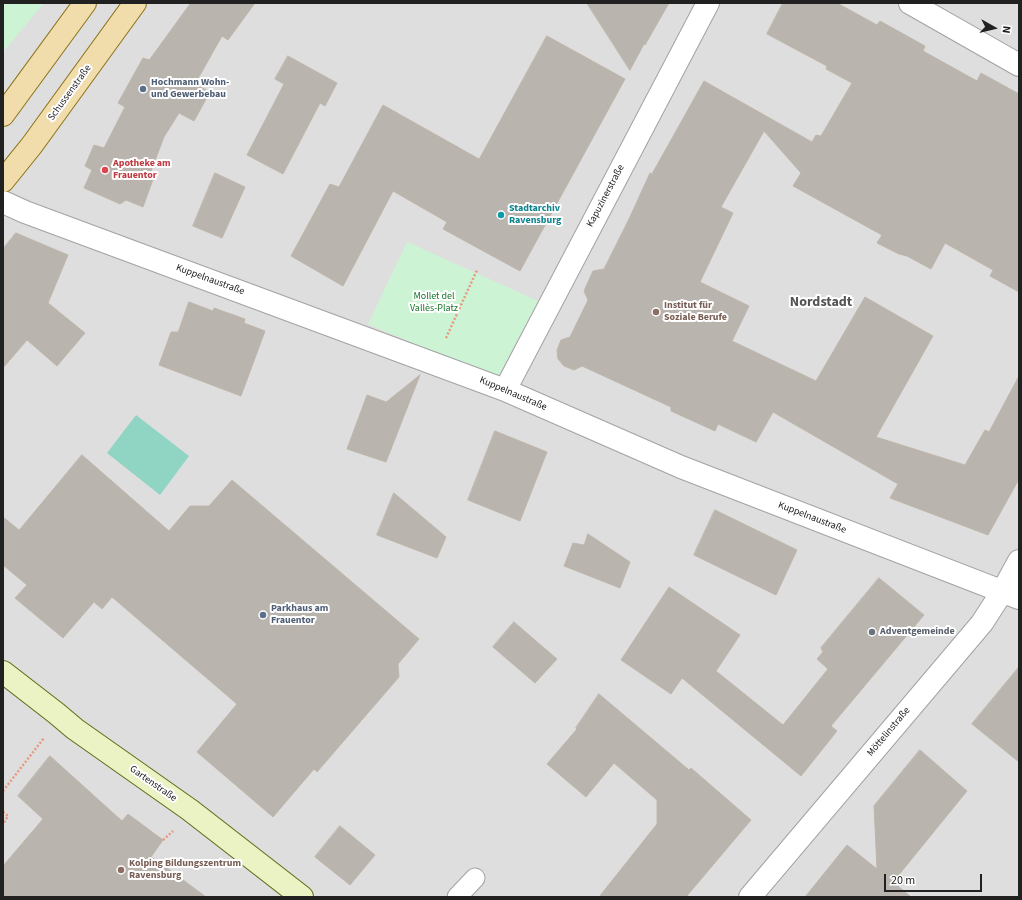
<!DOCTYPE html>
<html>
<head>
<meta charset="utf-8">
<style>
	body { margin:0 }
	#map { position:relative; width:1022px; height:900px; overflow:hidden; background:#f0eee8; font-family:"Source Sans 3",sans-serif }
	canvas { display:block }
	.frame { position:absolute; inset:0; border:4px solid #212121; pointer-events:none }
	.north { position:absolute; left:974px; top:8px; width:40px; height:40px; -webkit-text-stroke:3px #fff; paint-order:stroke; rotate:98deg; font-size:11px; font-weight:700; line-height:16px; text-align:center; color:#212121 }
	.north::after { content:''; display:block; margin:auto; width:14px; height:18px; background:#212121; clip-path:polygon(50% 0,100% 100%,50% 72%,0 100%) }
	.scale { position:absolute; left:884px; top:874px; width:98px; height:18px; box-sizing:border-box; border:2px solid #212121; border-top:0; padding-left:5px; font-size:12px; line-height:14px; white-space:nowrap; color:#212121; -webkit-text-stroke:3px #fff; paint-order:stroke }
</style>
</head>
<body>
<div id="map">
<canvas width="1022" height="900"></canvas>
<div class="frame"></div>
<div class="north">N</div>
<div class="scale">20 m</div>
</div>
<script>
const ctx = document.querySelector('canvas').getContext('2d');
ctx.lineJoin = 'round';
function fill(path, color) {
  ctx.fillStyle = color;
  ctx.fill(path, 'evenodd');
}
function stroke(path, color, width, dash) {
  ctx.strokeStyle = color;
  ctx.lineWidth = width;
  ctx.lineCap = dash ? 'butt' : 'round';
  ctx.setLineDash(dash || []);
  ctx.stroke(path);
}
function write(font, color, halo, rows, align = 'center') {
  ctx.font = font + ' "Source Sans 3",sans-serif';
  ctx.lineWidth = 4;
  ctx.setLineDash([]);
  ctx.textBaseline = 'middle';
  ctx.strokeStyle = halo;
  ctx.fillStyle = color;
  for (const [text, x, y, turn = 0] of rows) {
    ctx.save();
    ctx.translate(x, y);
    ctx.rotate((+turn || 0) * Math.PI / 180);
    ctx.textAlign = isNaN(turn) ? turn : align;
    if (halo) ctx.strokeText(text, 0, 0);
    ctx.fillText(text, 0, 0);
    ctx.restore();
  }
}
const residential = new Path2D(`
	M3 3H1019V897H3Z`);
const park = new Path2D(`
	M3 3H44L3 52Z
	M407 242 538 301 497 379 368 324Z`);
const pitch = new Path2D(`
	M136 415 189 456 160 495 107 453Z`);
const building = new Path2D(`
	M191 3H255L228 40 222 36 195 84 210 92 194 121 179 113 164 137 151 171 155 174 143 207 126 200 120 204 84 188 92 170 85 166 94 145 104 148 125 107 118 103 143 58 149 60Z
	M587 3H669L645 45 644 44 630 70Z
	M783 3H837L877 25 880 21 925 46 923 51 977 81 981 73 1019 94V292L990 276 993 270 945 243 931 269 907 256 899 254 877 243 882 235 793 186 801 173 764 131 721 207 733 213 700 282 749 306 732 341 816 381 865 297 933 336 876 437 965 465 985 430 989 432 1019 376V479L988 535 890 498 898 484 773 412 756 442 718 424 715 431 671 411V407L582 366 574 370 564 366 558 359 557 350 561 340 570 337 588 300 584 291 593 271 604 269 629 219 650 173 652 174 704 81 812 142 816 135 821 136 852 83 826 69 827 66 767 34Z
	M547 36 625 79 520 271 443 229 447 222 393 191 343 286 291 256 330 184 339 187 383 105 479 159Z
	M288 56 337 83 325 106 320 103 283 174 247 155 284 84 275 79Z
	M215 173 245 187 222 238 193 226Z
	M16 233 68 255 48 303 85 333 57 366 27 340 3 368V249Z
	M189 302 213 311 214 308 245 319 244 323 265 331 241 396 159 365 171 332H178Z
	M420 375 386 462 347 449 367 395 386 402Z
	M495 431 547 452 520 521 468 500Z
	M82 455 169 531 190 506H209L232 480 419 639 398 664 399 677 317 772 314 769 273 817 197 752 237 704 112 597 102 609 94 602 63 638 15 598 27 585 3 565V517L19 530Z
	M394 493 446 537 437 558 377 535Z
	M715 510 797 550 776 595 694 555Z
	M588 534 630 562 620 588 564 566 573 543 584 545Z
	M879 578 924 615 831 726 837 731 801 776 682 678 671 694 621 660 669 587 740 635 716 671 783 725 828 669 817 659 823 652 821 648Z
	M514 622 557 659 535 683 493 647Z
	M1019 667V762L972 724Z
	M599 694 689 770 691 768 751 820 686 897H599L657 824V800L614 763 586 797 547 764 577 729 576 728Z
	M920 750 967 791 893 882 911 897H805L847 845 877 869 874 806Z
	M50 756 122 821 128 814 163 840 151 857 163 865 206 897H3V866L43 819 18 796Z
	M340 826 375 855 350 885 315 857Z`);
const path = new Path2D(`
	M446 338 477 270
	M3 791 44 738
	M3 812 8 816 3 824
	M163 840 173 831`);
const lane = new Path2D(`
	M457 897 475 878`);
const street = new Path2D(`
	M910 3 1019 65
	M3 202 25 212 505 390 681 467 1019 598
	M505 390 708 3
	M750 897 982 623 1002 592 1019 561`);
const secondary = new Path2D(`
	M3 672 56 713 75 729 190 810 302 897`);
const primary = new Path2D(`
	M3 115 85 3
	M3 181 32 145 135 3`);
const markers = [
	[143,89,4,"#5c6f8a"],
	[105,170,4,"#e0444e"],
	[501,215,4,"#0f9aa8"],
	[656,312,4,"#8d6e63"],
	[263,615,4,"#5c6f8a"],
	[872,632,4,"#6b7280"],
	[121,870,4,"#8d6e63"]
];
const serviceNames = [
	["Hochmann Wohn-",151,83],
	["und Gewerbebau",151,95],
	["Parkhaus am",271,609],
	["Frauentor",271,621]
];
const streetNames = [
	["Schussenstraße",70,93,-54],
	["Kapuzinerstraße",606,196,-62],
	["Kuppelnaustraße",210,280,20],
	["Kuppelnaustraße",513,394,23],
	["Kuppelnaustraße",812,518,21],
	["Möttelinstraße",889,732,-50],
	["Gartenstraße",153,784,35]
];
const healthNames = [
	["Apotheke am",113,164],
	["Frauentor",113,176]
];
const cultureNames = [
	["Stadtarchiv",509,209],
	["Ravensburg",509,221]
];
const parkNames = [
	["Mollet del",434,297],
	["Vallès-Platz",434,309]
];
const educationNames = [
	["Institut für",664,306],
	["Soziale Berufe",664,318],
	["Kolping Bildungszentrum",129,864],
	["Ravensburg",129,876]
];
const worshipNames = [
	["Adventgemeinde",880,632]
];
const districtNames = [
	["Nordstadt",821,303]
];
fill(residential, '#dfdede');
fill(park, '#ccf4d4');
fill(pitch, '#90d5c3');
fill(building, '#b9b4ae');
stroke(building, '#c0b7ac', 1);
stroke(lane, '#a2a2a2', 21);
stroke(street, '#a2a2a2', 24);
stroke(secondary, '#586d13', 24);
stroke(primary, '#8b7113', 24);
stroke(path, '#ea9780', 2.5, [2, 2]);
stroke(lane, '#fff', 19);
stroke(street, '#fff', 22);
stroke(secondary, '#ebf3c4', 22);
stroke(primary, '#f1dcac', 22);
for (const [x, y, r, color] of markers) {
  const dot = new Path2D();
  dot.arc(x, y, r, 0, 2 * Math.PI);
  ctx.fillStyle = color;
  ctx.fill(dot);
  stroke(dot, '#fff', 1.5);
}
write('bold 10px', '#4e5e75', '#fff', serviceNames, 'left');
write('10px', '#212121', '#fff', streetNames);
write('bold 10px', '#be3a42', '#fff', healthNames, 'left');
write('bold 10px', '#0d838f', '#fff', cultureNames, 'left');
write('10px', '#1a742c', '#fff', parkNames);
write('bold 10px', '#785e54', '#fff', educationNames, 'left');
write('bold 10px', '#5b616d', '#fff', worshipNames, 'left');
write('bold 14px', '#545454', '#fff', districtNames);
</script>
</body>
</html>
